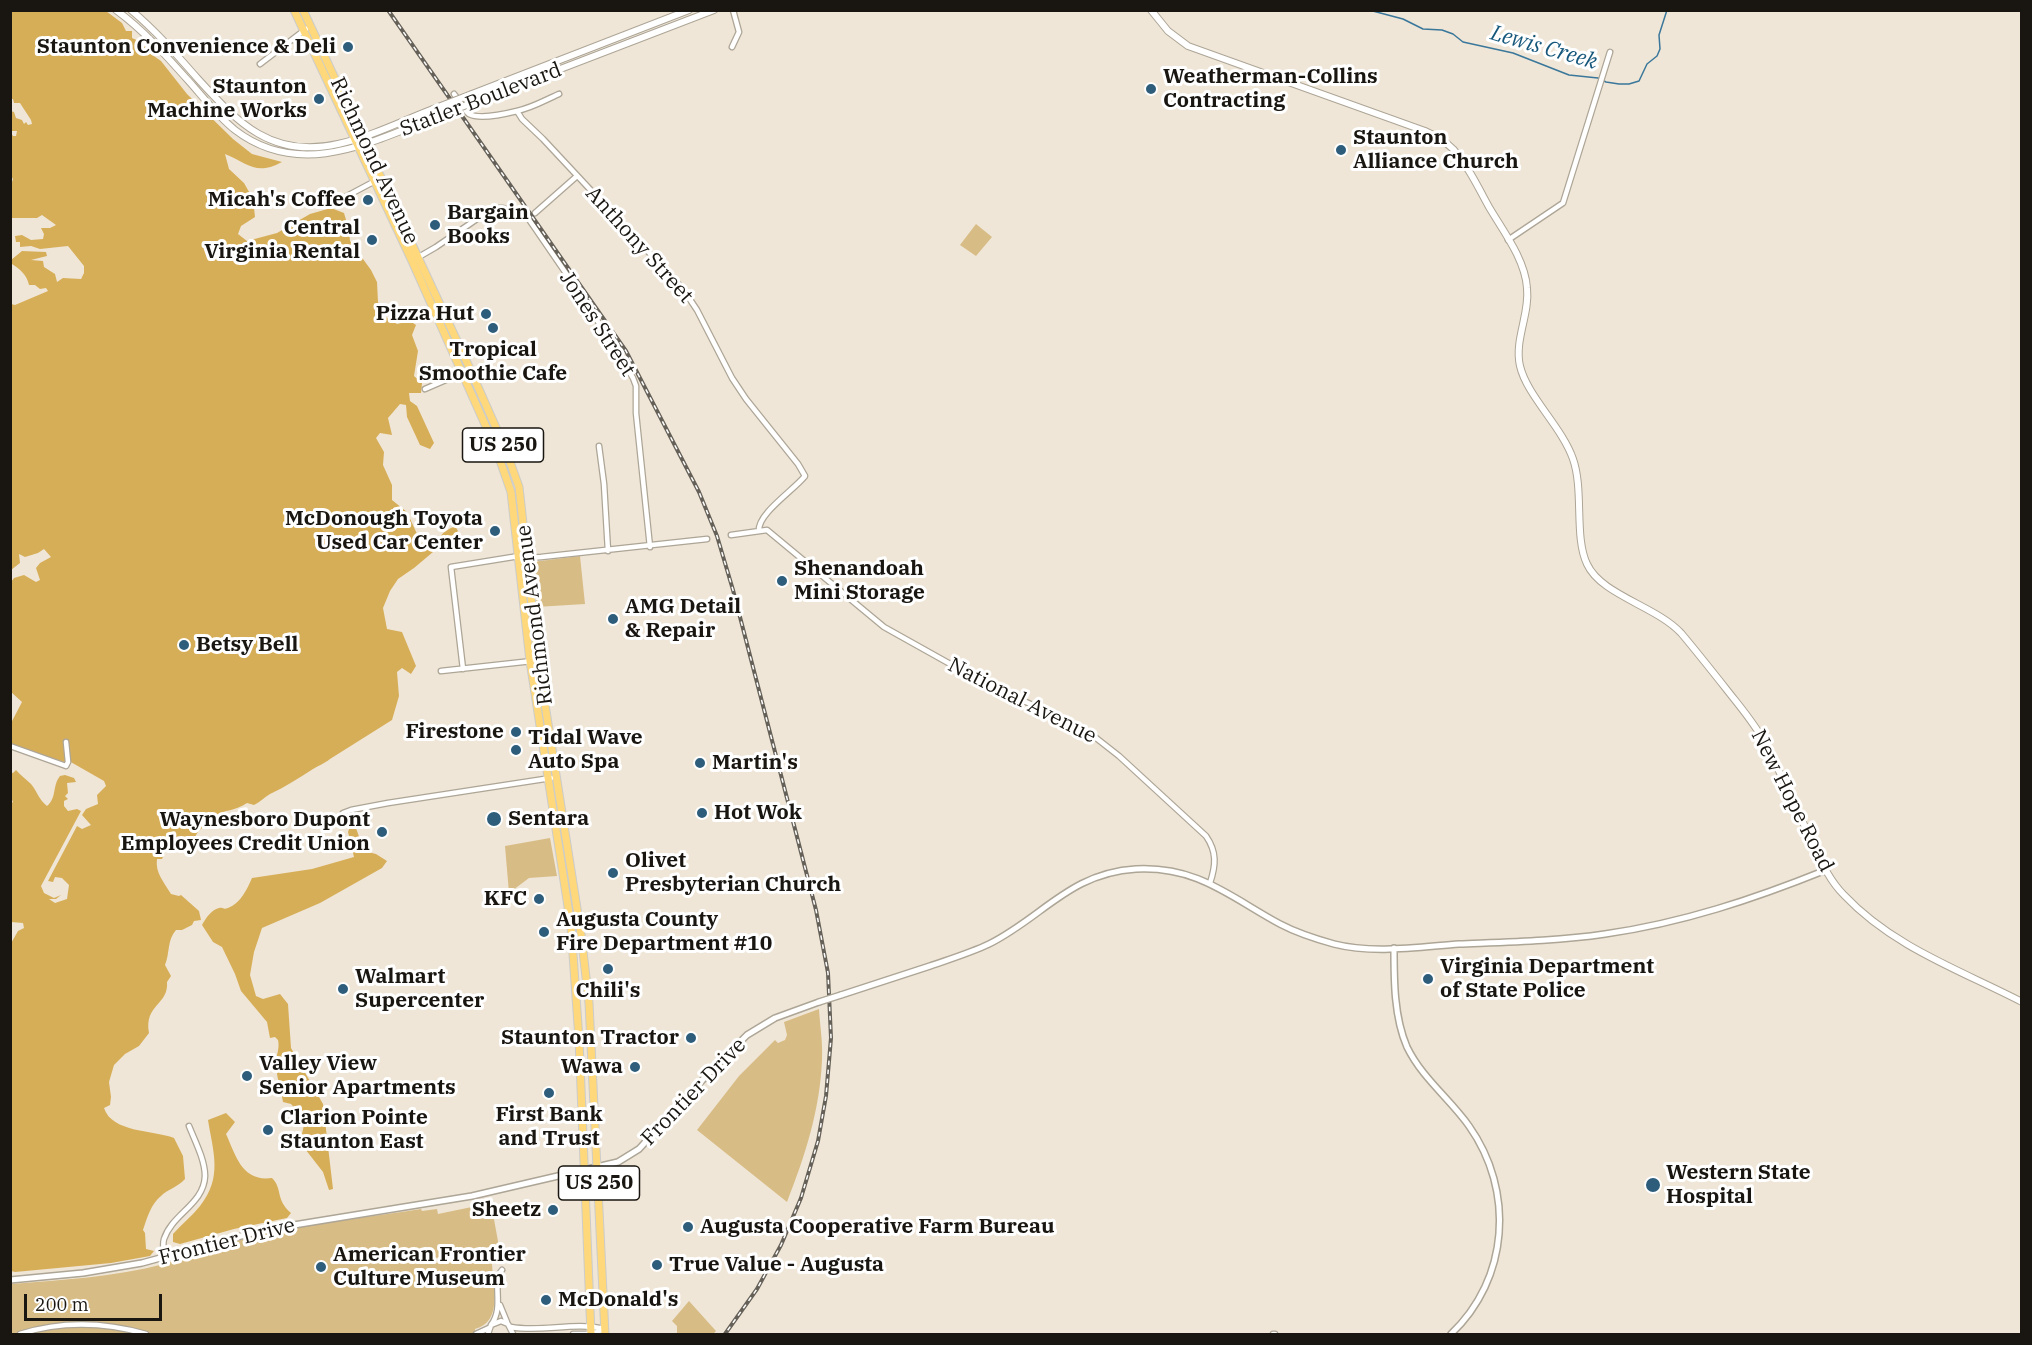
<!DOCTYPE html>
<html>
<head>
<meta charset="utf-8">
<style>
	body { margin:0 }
	#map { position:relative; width:2032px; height:1345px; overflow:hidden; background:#efe6d7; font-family:"IBM Plex Serif",serif }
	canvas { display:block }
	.frame { position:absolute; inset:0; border:12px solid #191611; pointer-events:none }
	.scale { position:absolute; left:24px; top:1294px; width:138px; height:27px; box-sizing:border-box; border:3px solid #191611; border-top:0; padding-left:8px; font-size:18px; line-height:21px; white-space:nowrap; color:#191611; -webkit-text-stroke:4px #fff; paint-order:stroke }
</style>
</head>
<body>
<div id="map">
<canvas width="2032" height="1345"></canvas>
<div class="frame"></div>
<div class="scale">200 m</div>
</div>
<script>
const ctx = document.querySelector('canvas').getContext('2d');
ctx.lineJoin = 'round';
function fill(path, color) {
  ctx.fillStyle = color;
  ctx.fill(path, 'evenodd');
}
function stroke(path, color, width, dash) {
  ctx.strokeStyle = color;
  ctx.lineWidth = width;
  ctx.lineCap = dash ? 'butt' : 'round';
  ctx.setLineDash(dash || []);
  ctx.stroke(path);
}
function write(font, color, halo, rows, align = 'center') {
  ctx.font = font + ' "IBM Plex Serif",serif';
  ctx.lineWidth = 6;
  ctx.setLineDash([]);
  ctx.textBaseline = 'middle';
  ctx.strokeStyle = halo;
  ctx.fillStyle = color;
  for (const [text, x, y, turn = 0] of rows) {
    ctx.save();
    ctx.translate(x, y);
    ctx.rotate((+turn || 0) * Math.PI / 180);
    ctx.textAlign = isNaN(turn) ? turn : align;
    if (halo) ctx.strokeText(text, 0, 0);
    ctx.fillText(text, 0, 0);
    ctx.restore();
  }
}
const green = new Path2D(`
	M976 224 992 237 976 256 960 245Z
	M580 556 585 604 536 607 532 562Z
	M550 838 557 876 529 878 509 893 505 846Z
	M819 1009C820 1026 823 1043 822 1060 820 1110 805 1156 787 1202L697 1130 739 1076 775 1040 778 1043 785 1040 787 1035 784 1022Z
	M491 1203 502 1263 492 1264C493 1286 503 1322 475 1329V1334H11V1284C62 1280 114 1277 164 1264 197 1255 230 1241 264 1234 316 1223 369 1217 421 1209L422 1211 437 1209 438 1214Z
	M689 1301 716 1331 713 1334H677V1326L672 1321Z`);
const forest = new Path2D(`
	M10 11H106L122 23 126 31H132V38L141 42 148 52 161 61 187 94 233 139 252 154 282 162C256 176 249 164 225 154L229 169 244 183 253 199 255 217 241 226 238 234 247 241 277 233 310 214 331 208 344 213 349 230 350 241 371 270 377 282 378 302 384 316 397 324 410 321 416 325 412 335 418 351 414 376 422 383 421 393H409L410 401 417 406 434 443 430 449 420 445 407 417 406 405 400 404 388 418 392 435 380 433 376 438 384 452 383 465 392 485V500L407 512 423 547 429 548C435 545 435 543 439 538 443 532 449 529 455 526L458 531 414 568 398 579 390 591 383 608 387 629 402 632 416 666 411 674 402 668 397 672 399 696 392 720 330 759C324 764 319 765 313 769 299 778 285 787 270 794 265 797 260 802 254 805L247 803C236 811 223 810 217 815L232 817C217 824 204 820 195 837H186L184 842 178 841 166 851 162 859H157C155 873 164 882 171 894L179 896 181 895 199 911 201 920 194 921 192 925 182 930H176C167 940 170 953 165 965L171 976 167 982C169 1005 144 1004 149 1033L139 1046 125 1054 114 1065 109 1082 111 1097 110 1105 104 1108C112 1133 154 1130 174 1138L183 1156 185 1179C178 1187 168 1189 161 1196 151 1204 147 1218 143 1230L145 1233 146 1249 154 1251 150 1256 111 1263 15 1272 11 1271 10 945 18 931 24 928 23 923 11 922 10 804 13 802 11 798 10 772 13 773 16 770C20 775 26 779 31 784 37 791 39 800 47 806 57 798 52 786 60 776L65 775 74 778 76 782 67 783 68 793 65 796 68 799 64 801V806L68 811 77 809 81 811 41 886 44 893 54 898 61 895 56 899H49L55 903 67 899 69 885 62 878 55 877 53 882 48 881 77 826 82 829 91 825 82 815 86 809 98 804 97 795 106 786 104 781 69 761 64 762 11 744V723L22 702 11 692V582L14 578 24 575 36 582 40 580 36 568 40 563 51 557 44 549 38 553 25 557 19 554 20 563 11 570V304L15 305 48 291 46 288 40 289 35 285H29C27 275 20 269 12 264L11 260 22 251 46 252 47 256 31 260 43 261 44 267 55 274 57 282 63 278 81 279 84 273V266L68 246 40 249 31 246 20 247V242H16L15 236 22 235 31 240 43 239 44 234 41 228H50L56 225 42 215 37 218H11V185L13 179 11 176V133L13 136H16L17 131H11V123L12 122 11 121 12 118 11 111 14 112 16 118 22 120 24 124 26 122 28 125 32 124 31 120 20 103H14L13 99H11Z
	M351 823 356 828 364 851 376 854 387 861 382 868 320 903 262 928 254 952 250 975 256 996 263 999 280 994 288 1004 291 1048 323 1104 333 1189 329 1190 323 1172 302 1145 301 1138 304 1125 298 1112 291 1104 283 1102C281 1089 276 1076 276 1063 276 1055 280 1049 278 1040L275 1037 270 1038 267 1022 241 991 235 974 222 947 213 942 202 925C206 918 211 910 219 908 225 907 222 910 228 908 241 903 247 889 252 878L312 869 354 857 348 832Z
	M226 1113 235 1122 226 1134C236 1156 242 1182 272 1178 283 1189 275 1199 291 1213L287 1218 234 1229 180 1244 173 1242V1234C182 1224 192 1216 200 1206 223 1177 213 1152 208 1120Z`);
const stream = new Path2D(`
	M1369 10 1403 19 1423 29 1442 30 1453 34 1463 42 1513 53 1569 75 1598 78 1606 82 1619 84H1629L1639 81 1647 64 1657 56 1660 49 1659 35 1667 10`);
const minor = new Path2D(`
	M732 47 739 32 733 10
	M260 64 306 29
	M454 94C459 100 463 109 469 114 480 120 505 114 517 111L522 119 543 139 683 289 697 310 732 378 746 399 798 464 805 476C794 490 757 514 759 531
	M517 111C534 107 543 101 559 94
	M345 197 377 180
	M535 213 577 176
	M1508 240 1563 203 1610 52
	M417 258 436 247 493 208H503L528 218 587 304 633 378 636 386V413L650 547
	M425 389 462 373
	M599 446 604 484 608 551
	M731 535 767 530 884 627 986 684 1068 721 1091 734 1119 756 1206 836C1217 852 1216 865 1210 883
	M463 669 451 567 519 556 528 558 541 557 707 539
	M441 671 532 661
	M10 746 66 766 68 762 66 742
	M343 813 351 810 388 803 551 778
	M165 1258C164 1252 162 1245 164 1239 172 1214 204 1204 205 1176 205 1160 195 1141 189 1126
	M500 1305 507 1322
	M491 1325C505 1307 491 1282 502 1270
	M511 1327C542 1333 574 1321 605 1329
	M20 1334C61 1321 104 1322 146 1334
	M476 1334 489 1328
	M488 1334 491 1325 501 1321 508 1324 513 1334
	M573 1334H591L605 1329
	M1273 1334H1275`);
const tertiary = new Path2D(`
	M1394 948C1394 980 1394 1017 1407 1047 1422 1078 1450 1099 1469 1126 1515 1191 1509 1279 1451 1334
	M841 995C871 985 900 976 930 966 950 959 970 953 989 944 1043 917 1070 873 1136 869 1198 866 1230 897 1280 924 1297 933 1316 939 1334 944 1373 954 1419 947 1459 944 1508 942 1557 941 1605 934 1682 923 1754 899 1826 870
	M10 1280 83 1273 142 1263 263 1230 472 1196 618 1162 639 1149 707 1075 747 1035 775 1018 819 1002`);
const secondary = new Path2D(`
	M116 10C146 32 170 60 194 87 207 102 220 118 235 130 300 180 372 142 438 116
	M131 10C156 31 177 55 198 79 238 123 272 159 338 144 370 137 402 121 433 109
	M1151 10 1168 31 1188 46 1425 131C1436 136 1445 141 1453 149 1468 166 1478 187 1489 207 1503 231 1525 259 1527 288 1530 314 1514 340 1520 366 1527 396 1562 427 1573 459 1584 490 1574 537 1587 564 1601 595 1656 606 1681 633 1697 652 1712 671 1727 690 1741 708 1756 725 1766 745 1783 777 1797 810 1812 842 1821 861 1829 880 1844 895 1893 947 1960 970 2022 1002
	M472 94 689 10
	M477 101 714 10`);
const primary = new Path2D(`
	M294 10 412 261 496 449 511 492 530 661 571 926 579 1039 591 1334
	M303 10 470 369 505 448 519 487 538 660 581 934 589 1003 605 1334`);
const rail = new Path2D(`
	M388 10 626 351 699 492 717 536 733 590 816 910 828 973 831 1038 826 1096 818 1141 801 1198 781 1245 757 1289 725 1334`);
const tertiaryBridge = new Path2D(`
	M819 1002 841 995`);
const secondaryBridge = new Path2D(`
	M433 109 472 94
	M438 116 477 101`);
const markers = [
	[348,47,6,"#2d5d7b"],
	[1151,89,6,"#2d5d7b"],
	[319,99,6,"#2d5d7b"],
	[1341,150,6,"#2d5d7b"],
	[368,200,6,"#2d5d7b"],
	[435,225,6,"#2d5d7b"],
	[372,240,6,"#2d5d7b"],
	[486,314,6,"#2d5d7b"],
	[493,328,6,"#2d5d7b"],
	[495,531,6,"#2d5d7b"],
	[782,581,6,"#2d5d7b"],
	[613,619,6,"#2d5d7b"],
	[184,645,6,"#2d5d7b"],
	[516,732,6,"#2d5d7b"],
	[516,750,6,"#2d5d7b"],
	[700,763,6,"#2d5d7b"],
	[702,813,6,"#2d5d7b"],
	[494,819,8,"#2d5d7b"],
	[382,832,6,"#2d5d7b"],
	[613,873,6,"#2d5d7b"],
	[539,899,6,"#2d5d7b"],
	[544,932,6,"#2d5d7b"],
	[608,969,6,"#2d5d7b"],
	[1428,979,6,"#2d5d7b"],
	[343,989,6,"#2d5d7b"],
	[691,1038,6,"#2d5d7b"],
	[635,1067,6,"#2d5d7b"],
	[247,1076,6,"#2d5d7b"],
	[549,1093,6,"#2d5d7b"],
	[268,1130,6,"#2d5d7b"],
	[1653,1185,8,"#2d5d7b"],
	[553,1210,6,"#2d5d7b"],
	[688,1227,6,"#2d5d7b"],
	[657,1265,6,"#2d5d7b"],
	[321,1267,6,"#2d5d7b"],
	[546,1300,6,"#2d5d7b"]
];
const shields = [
	[503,445,81],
	[599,1183,81]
];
const shieldNames = [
	["US 250",503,445],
	["US 250",599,1183]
];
const poiNames = [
	["Staunton Convenience & Deli",336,47,"right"],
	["Weatherman-Collins",1163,77],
	["Contracting",1163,101],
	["Staunton",307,87,"right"],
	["Machine Works",307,111,"right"],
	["Staunton",1353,138],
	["Alliance Church",1353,162],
	["Micah's Coffee",356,200,"right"],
	["Bargain",447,213],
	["Books",447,237],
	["Central",360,228,"right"],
	["Virginia Rental",360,252,"right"],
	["Pizza Hut",474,314,"right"],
	["Tropical",493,350,"center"],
	["Smoothie Cafe",493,374,"center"],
	["McDonough Toyota",483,519,"right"],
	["Used Car Center",483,543,"right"],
	["Shenandoah",794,569],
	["Mini Storage",794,593],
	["AMG Detail",625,607],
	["& Repair",625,631],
	["Betsy Bell",196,645],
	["Firestone",504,732,"right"],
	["Tidal Wave",528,738],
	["Auto Spa",528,762],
	["Martin's",712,763],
	["Hot Wok",714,813],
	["Sentara",508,819],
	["Waynesboro Dupont",370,820,"right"],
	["Employees Credit Union",370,844,"right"],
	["Olivet",625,861],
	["Presbyterian Church",625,885],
	["KFC",527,899,"right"],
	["Augusta County",556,920],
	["Fire Department #10",556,944],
	["Virginia Department",1440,967],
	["of State Police",1440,991],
	["Walmart",355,977],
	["Supercenter",355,1001],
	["Chili's",608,991,"center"],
	["Staunton Tractor",679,1038,"right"],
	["Valley View",259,1064],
	["Senior Apartments",259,1088],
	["Wawa",623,1067,"right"],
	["First Bank",549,1115,"center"],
	["and Trust",549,1139,"center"],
	["Clarion Pointe",280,1118],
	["Staunton East",280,1142],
	["Western State",1666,1173],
	["Hospital",1666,1197],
	["Sheetz",541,1210,"right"],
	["Augusta Cooperative Farm Bureau",700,1227],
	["American Frontier",333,1255],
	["Culture Museum",333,1279],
	["True Value - Augusta",669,1265],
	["McDonald's",558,1300]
];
const streetNames = [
	["Statler Boulevard",481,100,-21],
	["Richmond Avenue",374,161,65],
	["Anthony Street",639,245,48],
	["Jones Street",597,324,57],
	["Richmond Avenue",535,615,-97],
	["National Avenue",1022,701,27],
	["New Hope Road",1792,801,63],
	["Frontier Drive",694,1092,-46],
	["Frontier Drive",227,1242,-14]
];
const waterNames = [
	["Lewis Creek",1544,48,16]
];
fill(green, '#d8bc85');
fill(forest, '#d7ae58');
stroke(stream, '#3a779a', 1.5);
stroke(minor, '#ada596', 7);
stroke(tertiary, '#ada596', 8);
stroke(secondary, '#ada596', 8);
stroke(primary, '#cccccb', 9);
stroke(minor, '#fff', 4.5);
stroke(tertiary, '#fff', 5);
stroke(secondary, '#fff', 6);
stroke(primary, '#fed87a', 7);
stroke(rail, '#666158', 4);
stroke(rail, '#fff', 1.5, [4.5]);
stroke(tertiaryBridge, '#ada596', 8, []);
stroke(secondaryBridge, '#ada596', 8, []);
stroke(tertiaryBridge, '#fff', 5);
stroke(secondaryBridge, '#fff', 6);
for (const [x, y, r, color] of markers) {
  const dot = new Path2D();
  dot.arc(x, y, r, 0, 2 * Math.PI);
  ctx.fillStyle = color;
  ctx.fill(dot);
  stroke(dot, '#fff', 2);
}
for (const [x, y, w] of shields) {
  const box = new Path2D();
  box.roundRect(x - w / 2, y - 17, w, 34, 4.5);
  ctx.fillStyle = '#fff';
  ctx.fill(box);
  stroke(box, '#191611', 1.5);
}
write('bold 20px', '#191611', null, shieldNames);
write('bold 21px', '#191611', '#fff', poiNames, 'left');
write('21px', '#191611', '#fff', streetNames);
write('italic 22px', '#15577b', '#fff', waterNames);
</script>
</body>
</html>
